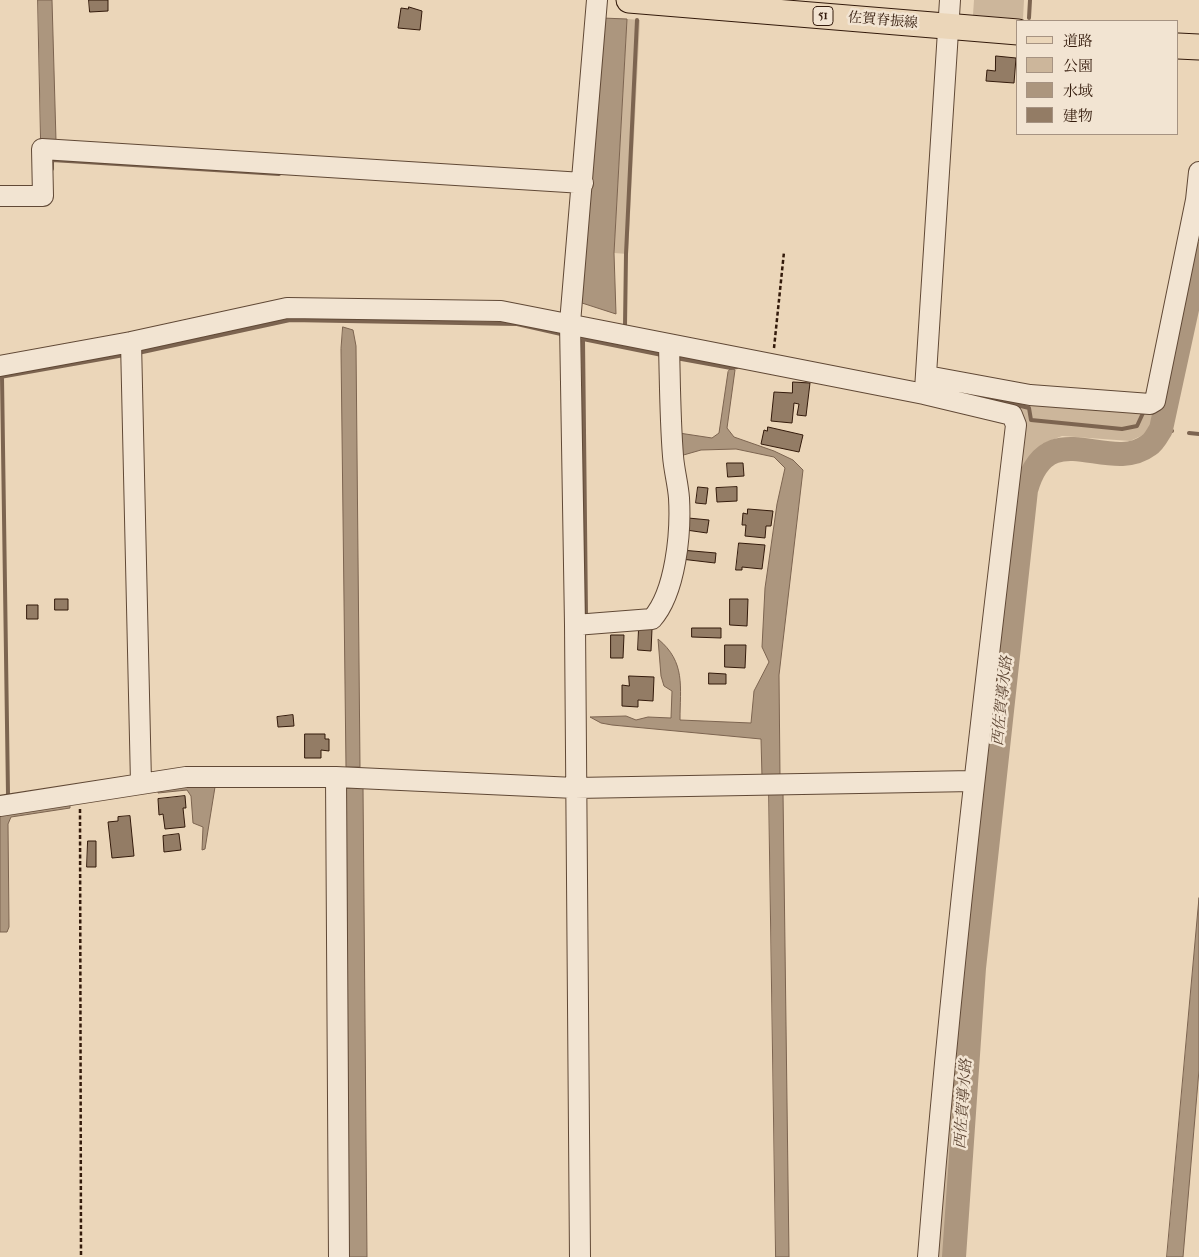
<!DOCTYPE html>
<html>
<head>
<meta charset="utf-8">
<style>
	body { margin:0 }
	#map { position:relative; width:1199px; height:1257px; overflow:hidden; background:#ebd6b9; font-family:"IM FELL French Canon","Noto Serif JP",serif }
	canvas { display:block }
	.legend { position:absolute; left:1016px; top:20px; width:162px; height:115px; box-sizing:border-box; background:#f2e4d2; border:1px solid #a69382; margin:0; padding:6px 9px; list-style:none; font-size:15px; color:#331a0b }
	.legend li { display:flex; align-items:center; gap:10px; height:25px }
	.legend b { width:25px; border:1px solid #a69382 }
</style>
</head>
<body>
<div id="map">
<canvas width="1199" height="1257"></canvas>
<ul class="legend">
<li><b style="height:6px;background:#ebd6b9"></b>道路</li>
<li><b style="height:14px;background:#ccb69b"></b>公園</li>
<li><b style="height:14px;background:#ac967e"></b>水域</li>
<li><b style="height:14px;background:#937c65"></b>建物</li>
</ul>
</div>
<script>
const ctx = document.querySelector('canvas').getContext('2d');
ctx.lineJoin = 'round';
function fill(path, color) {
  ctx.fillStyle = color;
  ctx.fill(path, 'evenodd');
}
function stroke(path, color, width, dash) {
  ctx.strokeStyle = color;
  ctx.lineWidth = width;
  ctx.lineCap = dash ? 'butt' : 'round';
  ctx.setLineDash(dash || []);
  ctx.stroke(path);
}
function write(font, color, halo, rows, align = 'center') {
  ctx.font = font + ' "IM FELL French Canon","Noto Serif JP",serif';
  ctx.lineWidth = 5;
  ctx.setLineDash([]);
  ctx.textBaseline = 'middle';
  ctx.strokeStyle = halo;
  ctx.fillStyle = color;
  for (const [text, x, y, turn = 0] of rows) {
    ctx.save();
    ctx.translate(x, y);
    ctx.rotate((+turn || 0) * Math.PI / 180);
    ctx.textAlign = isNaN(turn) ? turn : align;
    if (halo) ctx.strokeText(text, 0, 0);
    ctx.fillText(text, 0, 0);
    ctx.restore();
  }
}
const green = new Path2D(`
	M974 0H1024L1023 19 973 15Z
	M627 19 640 20 628 254 614 253Z
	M1022 399 1158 411 1152 431 1130 441 1062 436 1042 444 1023 467 959 1034 944 1257H935L947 1082Z`);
const water = new Path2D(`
	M38 0H52L56 141 41 142Z
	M602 18 627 19 614 253 616 314 582 303Z
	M343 327 353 330 356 346 360 767H346L341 349Z
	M731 368 735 370 727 428 734 437 774 451 793 460 803 470 779 675 780 777H762L761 739 612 725 601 723 590 717 626 716 636 720 648 717 671 718 672 691 664 686 661 676 658 639C686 662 680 687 680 720L751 723 754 691 769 662 762 647 765 588 777 504 785 468 774 457 736 449 701 450 680 456 679 433 712 438 719 433 728 372Z
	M209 783 215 787 205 849 202 850 203 827 193 823 191 796 187 790 158 793V789Z
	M346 786 363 787 367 1257H345L342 793Z
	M769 792H783L789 1257H776Z
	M70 803V808L11 817 8 824 9 927 7 932H0V814Z
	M1199 898V1070L1183 1257H1167Z`);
const stream = new Path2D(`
	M1029 18 1030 0
	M52 169V160L279 174
	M625 326 626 254 637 20
	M138 353 290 320 517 324 561 334
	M676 358 731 368 737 367
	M0 377 124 355
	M2 377 8 794
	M977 395 1029 408 1031 420 1122 429 1137 426 1143 413
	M1161 429 1172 431
	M1189 433 1199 434
	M586 614 583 339 662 355`);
const river = new Path2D(`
	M954 1257 974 968 1026 490C1048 411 1108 476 1149 445 1154 442 1158 434 1161 429L1199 254`);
const building = new Path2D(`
	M89 0H108V11L90 12Z
	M409 7 422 11 420 30 398 28 401 8 408 9Z
	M996 56 1016 58 1014 83 986 81 987 70 995 71Z
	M793 382 810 383 806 416 797 415 799 404 794 403 792 423 771 421 774 392 792 393Z
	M768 427 803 435 799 452 761 444 764 430 767 431Z
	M727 463H743L744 476 728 477Z
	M698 487 708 488 706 504 696 503Z
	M737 487V501L717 502 716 488Z
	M748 509 773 511 771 526H766L765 538 745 536 746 525H742L743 513 747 514Z
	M688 518 709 520 707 533 686 530Z
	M739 543 765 545 762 569 742 567V570H736Z
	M681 550 716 553 715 563 681 559Z
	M55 599H68V610H55Z
	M730 599H748L747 626 730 625Z
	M27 605H38V619H27Z
	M639 628 652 629 651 651 638 650Z
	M692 628H721V638L692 637Z
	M611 635H624L623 658H611Z
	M725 645H746L745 668 725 667Z
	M709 673 726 674V684H709Z
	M629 676 654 677 653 701 638 700V707L622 706V685L629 686Z
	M293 715 294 726 278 727 277 717Z
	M305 734H325V739H329V751L321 750V758H305Z
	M185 796 186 808H183L185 827 165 829 163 814 159 815 158 799Z
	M130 816 134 856 112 858 108 822 118 821V817Z
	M179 834 181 850 164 852 163 836Z
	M88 841H96V867H87Z`);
const path = new Path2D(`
	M774 348 784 252
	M80 809 81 1257`);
const minor = new Path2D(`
	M0 196H43L42 149 583 183
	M131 342 141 783
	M0 366 131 342 287 308 501 311 924 394 1012 415 1016 425C983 702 950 979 928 1257
	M927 376 1030 395 1150 404 1155 401 1196 200 1199 172
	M925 390 950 0
	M575 625 652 619C676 592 681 532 679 498 678 484 674 470 673 456 670 419 670 382 669 345
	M336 777 339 1257
	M0 806 186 777H336L575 788 973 781
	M580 1257 575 625 570 323 597 0`);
const major = new Path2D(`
	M629 0 1018 32
	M1178 46 1199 47`);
const shields = [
	[823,16,20]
];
const shieldNames = [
	["51",823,16]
];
const streetNames = [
	["佐賀脊振線",883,21,5]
];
const waterNames = [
	["西佐賀導水路",1003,701,-84],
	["西佐賀導水路",964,1104,-86]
];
fill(green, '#ccb69b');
fill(water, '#ac967e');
stroke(water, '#7c6450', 1);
stroke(stream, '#7c6450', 4);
stroke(river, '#ac967e', 24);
fill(building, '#937c65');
stroke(building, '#331a0b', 1);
stroke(minor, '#614936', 22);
stroke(major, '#331a0b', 27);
stroke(path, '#331a0b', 2.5, [4, 2.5]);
stroke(minor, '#f2e4d2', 20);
stroke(major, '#ebd6b9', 25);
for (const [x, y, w] of shields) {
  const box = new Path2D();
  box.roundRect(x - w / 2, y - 9.5, w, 19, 4);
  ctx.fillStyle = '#f2e4d2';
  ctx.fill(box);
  stroke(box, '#331a0b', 1);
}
write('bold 12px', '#331a0b', null, shieldNames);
write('14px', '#331a0b', '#f2e4d2', streetNames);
write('italic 15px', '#5d4533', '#f2e4d2', waterNames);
</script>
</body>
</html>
